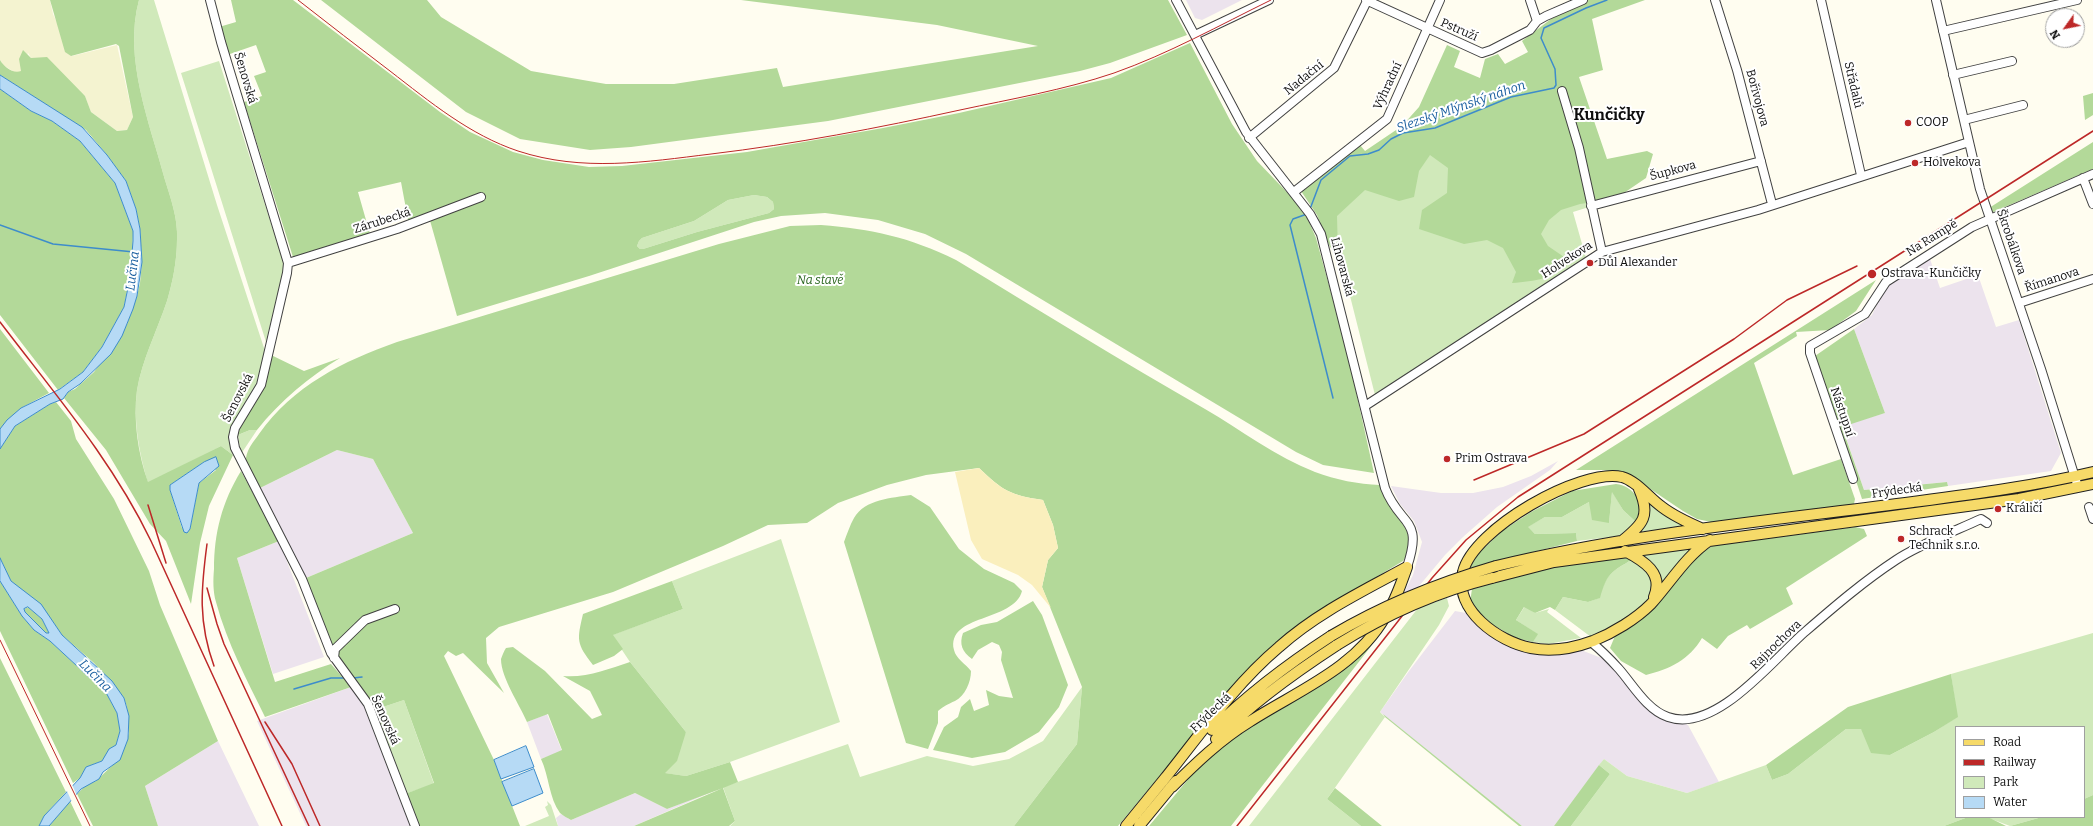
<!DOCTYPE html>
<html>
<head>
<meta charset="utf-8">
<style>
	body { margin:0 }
	#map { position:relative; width:2093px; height:826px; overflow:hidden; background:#fffdf0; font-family:Bitter,serif }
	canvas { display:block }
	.legend { position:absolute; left:1955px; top:726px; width:130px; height:92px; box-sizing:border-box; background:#fff; border:1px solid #9f9f9f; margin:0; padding:5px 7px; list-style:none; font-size:12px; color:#0e0e0e }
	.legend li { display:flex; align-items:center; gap:8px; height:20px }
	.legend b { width:20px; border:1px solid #9f9f9f }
	.north { position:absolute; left:2045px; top:8px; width:40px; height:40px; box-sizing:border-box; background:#fff; border:1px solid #9f9f9f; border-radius:50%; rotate:237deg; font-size:11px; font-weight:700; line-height:16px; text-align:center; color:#0e0e0e }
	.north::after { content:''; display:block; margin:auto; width:14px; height:18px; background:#bd2828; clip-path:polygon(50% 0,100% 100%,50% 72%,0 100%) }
</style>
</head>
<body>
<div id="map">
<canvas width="2093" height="826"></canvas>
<ul class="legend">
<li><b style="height:5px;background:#f6da69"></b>Road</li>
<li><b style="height:5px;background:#bd2828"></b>Railway</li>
<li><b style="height:11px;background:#d0e9ba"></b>Park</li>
<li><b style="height:11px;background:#b6daf5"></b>Water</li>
</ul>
<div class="north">N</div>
</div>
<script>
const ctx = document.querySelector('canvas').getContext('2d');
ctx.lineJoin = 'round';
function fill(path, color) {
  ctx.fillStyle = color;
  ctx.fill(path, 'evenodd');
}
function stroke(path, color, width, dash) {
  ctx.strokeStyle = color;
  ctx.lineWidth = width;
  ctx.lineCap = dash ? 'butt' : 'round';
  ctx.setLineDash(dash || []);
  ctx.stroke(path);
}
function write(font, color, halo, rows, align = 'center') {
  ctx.font = font + ' Bitter,serif';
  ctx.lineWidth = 4;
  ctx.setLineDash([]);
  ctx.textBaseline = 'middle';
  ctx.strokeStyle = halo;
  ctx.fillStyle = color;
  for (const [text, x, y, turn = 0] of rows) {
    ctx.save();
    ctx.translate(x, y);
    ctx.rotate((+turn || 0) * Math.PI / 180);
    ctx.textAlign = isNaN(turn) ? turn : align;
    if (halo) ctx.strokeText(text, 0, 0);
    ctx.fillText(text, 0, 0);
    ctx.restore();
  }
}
const industrial = new Path2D(`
	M1186 0H1242L1202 20 1195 18Z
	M1930 259 1940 288 1978 275 1996 327 2019 320 2061 453 2051 471 1948 486 1947 482 1864 490 1842 426 1885 413 1854 329 1872 315 1885 287Z
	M337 450 373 459 413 533 306 578 260 488Z
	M1558 461 1550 470 1497 507 1463 537 1445 555 1389 622 1413 575 1422 542 1414 521 1400 504 1391 486 1441 493H1473L1503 487 1531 476Z
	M279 541 324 657 273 674 237 558Z
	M1455 611 1466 613 1478 625 1537 653 1581 650 1604 659 1654 708 1688 725 1719 782 1687 793 1627 776 1604 759 1554 826H1522L1380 712 1409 671Z
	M351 687 361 699 410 826H306L257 721Z
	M547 714 562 751 541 759 527 722Z
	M218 741 259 826H158L145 786Z
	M723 787 634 826H558L556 818 561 814 571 820 635 793 667 809Z`);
const farmland = new Path2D(`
	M0 0H50L53 14 72 56 117 45 133 117 127 130 117 131 91 112 85 96 31 58 28 53 21 72H14L3 65 0 60Z`);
const green = new Path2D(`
	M139 0H154L217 205 265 351 257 382 250 397 230 428V446L233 455 221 446 148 483C139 453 133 421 137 390 142 360 157 331 167 301 173 281 177 260 177 239 178 219 171 199 165 180 150 123 123 59 139 0Z
	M219 61 283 261V271L266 342 181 73Z
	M1564 104 1589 207 1573 212 1586 258 1375 395 1322 185Z
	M754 195 767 197 773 202 774 209 769 213 697 232 643 249H640L637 246 639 241 642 238 694 221 728 200Z
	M250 430H257L241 454 238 435Z
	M1612 491 1623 510 1636 522 1619 536 1577 541 1576 533 1535 534 1527 527 1545 517H1562L1589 502 1609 523Z
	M1646 498 1690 526 1638 532Z
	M781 539 840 722 730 762 686 776 664 773 686 732 630 662 612 635 683 609 672 581Z
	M1695 546 1660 590 1638 554Z
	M1633 559 1645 567 1653 579 1651 598 1619 623 1591 637 1555 610 1563 597 1588 602 1599 598C1607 573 1611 572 1633 559Z
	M1447 598 1449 606 1439 625 1380 712 1385 717 1327 799 1361 826H1249L1418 608Z
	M1525 606 1535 613 1549 609 1547 612 1581 638 1548 644 1533 642 1537 634 1516 620Z
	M2093 633V795L2084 799V727H1956V817H1968L1944 826H1571L1610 774 1599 765 1604 759 1627 776 1687 793 1766 765 1772 780 1788 774 1846 729H1861L1890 755 1934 732 1957 717 1951 674Z
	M1082 687 1077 744 1014 826H730L735 821 723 787 848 744 860 777 927 756 973 766 1009 759 1043 741Z
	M404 700 434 784 405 794 374 710Z
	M547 801 551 805 558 826H525L549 816 545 807 548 805Z
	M1986 817H2042L2010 826Z`);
const forest = new Path2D(`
	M50 0H139C123 59 150 123 165 180 171 199 178 219 177 239 177 260 173 281 167 301 157 331 142 360 137 390 133 420 138 454 148 482L221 446 233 455 209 506 200 543 191 604 166 541 150 524 106 450 64 398 68 392 75 389 94 372 127 324 137 296 140 283 142 262 140 229 136 209 126 181 107 155 86 130 0 75V60C4 67 13 74 21 71L19 59 23 50 31 58 47 57 85 96 91 112 117 131 127 130 133 117 119 46 116 44 71 56 65 52ZM204 462 216 470 199 483 190 529 182 528 170 490V485Z
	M231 0H293L440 112 470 132 513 152 543 160 589 167 622 166 747 152 883 128 959 113 1111 78 1190 43 1232 124 1257 161 1304 210 1316 238 1347 351 1374 473 1323 465 1296 452 966 254 925 234 878 220 825 213 781 216 754 222 589 276 457 316 429 217 409 225 401 182 358 192 370 234 293 257 244 102 262 96 254 76 266 72 256 45 227 55 219 27 236 22ZM754 195 767 197 773 202 774 209 769 213 697 232 643 249H640L637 246 639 241 642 238 694 221 728 200Z
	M321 0H427L441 17 531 71 606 84H674L777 68 783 87 1038 46 937 25 741 0H1168L1187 35 1110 63 1080 71 828 121 631 147 590 150 520 139 466 112Z
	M1586 0H1645L1592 19 1603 70 1579 77 1607 159 1647 151 1653 154 1646 178 1615 199 1580 204 1561 210 1549 220 1541 234 1548 246 1567 259C1555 280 1535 281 1512 283L1516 272 1503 248 1487 240 1464 244 1419 229 1422 210 1447 193 1448 168 1430 155 1419 171 1414 197 1399 201 1365 190 1337 216 1338 254 1330 247 1317 215 1301 191 1316 177 1360 145 1365 151 1402 126 1419 107 1447 45 1460 51 1454 67 1480 78 1485 59 1498 54 1505 64 1528 52 1522 41 1551 19Z
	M0 89 31 111 52 121 80 141 115 183 133 231 132 265 124 307 102 347 83 372 58 390 0 315Z
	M2093 93V115L2085 120 2083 96Z
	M2093 142V169L1991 213 1989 208Z
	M821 225C872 229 909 237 956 260 1039 310 1121 361 1205 409 1241 430 1276 457 1315 472 1336 480 1358 484 1380 485L1410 535 1411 549 1403 561 1328 606 1279 641 1186 744 1118 826H1014L1077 744 1082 687 1042 587 1048 560 1058 548 1053 525 1043 500C1010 495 1003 491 979 468L926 475 887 485 838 503 807 523 768 525 723 546 613 592 499 627 486 638 487 663 504 693 463 653 456 656 448 651 444 656 494 760 520 826H417L405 794 434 783 404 700 374 710 338 658 306 578 413 533 373 459 337 450 260 488C256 480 245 466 246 458 247 449 254 441 259 434 293 386 343 361 397 342L719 244 790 226Z
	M1876 280 1856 311 1830 330 1796 332 1797 336 1754 363 1793 475 1841 459 1855 499 1854 504 1711 522 1697 519 1683 511 1631 476 1604 470H1576Z
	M0 329 49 393 21 408 0 429Z
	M1854 329 1885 413 1842 427 1864 490 1947 482 1948 486 1862 499 1815 356Z
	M269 354 304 371 340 358C309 377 280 401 257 430H250L233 437 250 404Z
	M56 402 71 421 76 439 114 499 149 571 160 605 218 741 145 786 158 826H93L77 794 87 784 96 781 121 757 129 733 127 707 124 698 94 663 62 635 53 622 11 581 0 558V449L15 426 50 404Z
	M241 471 279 541 237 558 275 682 331 664 351 687 265 717C247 680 227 643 216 602 213 592 213 580 214 569 214 533 222 502 241 471Z
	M1616 484C1635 486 1646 505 1636 522L1623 510 1612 492 1609 523 1592 520 1589 502 1562 517H1545L1528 527 1535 534 1576 533 1577 541 1470 568 1478 554 1502 531 1531 512 1572 491Z
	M911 495 930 507 959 549 984 569 1014 583 1022 591C1014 622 946 614 954 650 956 659 966 664 971 671 971 682 965 696 955 701 948 704 944 706 938 711V723L928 749 906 743 844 542C847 534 850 525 854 518 865 499 892 498 911 495Z
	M1855 527 1864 529 1867 536 1786 588 1793 604 1750 629 1747 625 1728 636 1717 649 1702 638C1689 660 1670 669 1646 675L1621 661 1610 648 1615 636 1654 608 1695 557 1712 546Z
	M1618 556 1633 559C1611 572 1607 573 1600 598L1588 602 1563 597 1555 610 1550 607 1535 613 1524 607 1516 620 1538 634 1533 642 1515 638 1480 617 1470 602 1472 589 1544 569Z
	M0 581 22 616 34 630 50 641 91 679 102 685 117 713 120 731 116 745 102 761 86 767 80 778 73 783 0 631Z
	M672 581 683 609 613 635 623 649 614 656 593 665C576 643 577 640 583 614Z
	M1033 601 1042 615 1068 685 1059 707 1039 732 1005 752 972 758 933 750 944 727 958 717 961 707 970 699 974 711 989 705 986 690 999 696 1013 698 1001 660 1002 652 999 645 992 642 978 650 972 659C962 652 959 644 963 633L981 625 997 622Z
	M28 607 42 619 49 633H46L25 612 24 609Z
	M1372 645 1231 826H1149L1206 758 1224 742 1358 657Z
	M513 647 545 671 592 719 602 715 590 691 563 676C587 678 608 669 630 662L686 732 677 761 665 773 686 776 730 762 738 782 723 788 735 821 729 826H634L723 788 667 809 635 793 571 820C568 818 563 816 560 813 549 798 549 776 541 759L562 750 548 714 527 722C520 705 501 678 501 659 502 656 504 651 506 648Z
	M0 658 66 792 44 816 39 826H0Z
	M1951 674 1958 717 1934 732 1890 755 1871 753 1861 729H1846L1788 774 1772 780 1766 765 1848 707Z
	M1383 714 1522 826H1519L1385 717Z
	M1599 765 1610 774 1571 826H1554Z
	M1335 788 1382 826H1361L1327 799Z
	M2093 795V826H2010L2042 817H2084V799Z
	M70 801 82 826H49Z
	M1968 817H1988L2006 826H1944Z`);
const sand = new Path2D(`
	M979 468C1003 491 1010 495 1043 500L1053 525 1058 548 1048 560 1042 587 1051 608 1032 585 1018 575 982 559 971 540 955 472Z`);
const water = new Path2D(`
	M0 75 82 127 107 155 126 181 136 209 140 229 142 262 137 296 133 309 122 336 111 354 80 384 68 392 63 399 50 404 15 426 0 449V429L7 420 21 408 60 389 83 372 102 347 124 307 130 278 133 241V231L115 183 80 141 52 121 31 111 0 89Z
	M216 457 219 466 199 483 190 529 187 533 184 532 170 490V485L204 462Z
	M0 558 11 581 41 604 62 635 112 681 124 698 129 716 128 739 120 760 103 772 99 779 81 789 49 826H39L44 816 80 778 86 767 102 761 109 749 116 745 120 731 117 713 102 685 91 679 50 641 34 630 22 616 0 581ZM28 607 42 619 49 633H46L25 612 24 609Z
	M526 746 534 767 501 779 494 760Z
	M534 769 543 793 512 806 502 782Z`);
const pier = new Path2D(`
	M71 782 77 796 72 802 66 789Z`);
const stream = new Path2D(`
	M1310 209 1321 180 1350 156 1368 154 1379 150 1391 139 1403 133 1435 128 1511 97 1554 88 1556 85 1555 69 1541 38 1544 28 1586 8 1607 0
	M1307 214 1293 219 1290 225 1333 398
	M0 225 53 244 134 252
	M353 678 362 677
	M294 689 331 678H346`);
const minor = new Path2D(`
	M210 0 221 42 288 263 287 273 261 385 235 428 233 437 235 448 302 579 331 653 368 704 415 826
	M1176 0 1246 132 1310 214 1321 234 1385 488C1400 527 1424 517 1407 567
	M1366 0 1482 53 1491 50 1530 30 1537 21 1546 16 1583 0
	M1530 0 1537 21
	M1715 0 1737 70 1772 204
	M1821 0 1861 175
	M1936 0 1980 189 2041 369 2078 487
	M1943 31 2077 0
	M1195 35 1269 0
	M1953 75 2012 61
	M1562 91 1579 148 1602 252
	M1964 120 2023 105
	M1249 138 1334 68 1367 1
	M2083 178 2093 204
	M1294 192 1387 119 1440 0
	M1591 206 1761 161
	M288 263 397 229 481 197
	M2019 303 2093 279
	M1365 406 1602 252 1758 210 1969 142
	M1853 479 1810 353V346L1865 314 1886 282 1972 227 2093 174
	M2089 507 2093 519
	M1591 642C1601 650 1610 659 1619 669 1633 685 1647 710 1668 717 1716 734 1774 658 1806 631 1835 606 1864 581 1896 560 1918 545 1955 531 1981 519L1987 523
	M334 658 335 649 365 620 395 609`);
const major = new Path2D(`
	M1703 529C1689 523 1675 517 1662 507 1650 499 1637 481 1622 477 1580 468 1473 529 1463 572 1453 610 1499 642 1531 648 1551 652 1574 648 1593 641 1613 633 1636 619 1651 604 1671 582 1685 557 1710 540
	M1622 541C1643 524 1651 516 1639 489
	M1625 551C1644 561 1664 573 1654 597
	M1496 566C1632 533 1774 520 1913 502 1973 494 2034 486 2093 472
	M1492 578 1554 562 2019 499 2093 484
	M1212 730C1248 694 1288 664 1331 636
	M1216 739C1252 703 1294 673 1337 645
	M1162 782C1199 736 1234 685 1279 647 1317 613 1363 591 1407 567
	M1172 787C1196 763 1220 740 1249 722 1297 691 1355 669 1385 617 1395 602 1401 584 1407 567
	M1126 826 1166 777
	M1139 826 1176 781`);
const tram = new Path2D(`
	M298 0C328 24 359 47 390 71 430 102 470 135 518 151 582 172 646 162 711 154 795 144 878 128 960 110 1011 99 1064 90 1114 73 1168 54 1220 25 1271 0
	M0 640 90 826`);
const rail = new Path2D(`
	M0 322C54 393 112 460 151 541L282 826
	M1474 480 1584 434 1734 339 1787 300 1857 266
	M148 505 166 563
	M207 544C201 589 198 622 214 666
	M207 588 217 624 224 644 309 826
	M265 722 292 764 320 826
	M1237 826 1432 578 1466 540 1518 497 2093 131`);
const majorBridge = new Path2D(`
	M1331 636C1383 605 1438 583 1496 566
	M1337 645C1385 615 1436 592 1492 578`);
const markers = [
	[1908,123,4,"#bd2828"],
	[1915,163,4,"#bd2828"],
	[1590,263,4,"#bd2828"],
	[1872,274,5,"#bd2828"],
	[1447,459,4,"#bd2828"],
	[1998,509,4,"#bd2828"],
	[1901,539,4,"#bd2828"]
];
const streetNames = [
	["Pstruží",1459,30,24],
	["Šenovská",245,78,73],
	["Nadační",1304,78,-39],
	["Střádalů",1853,85,77],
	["Výhradní",1388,86,-65],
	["Bořivojova",1757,98,75],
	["Šupkova",1673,171,-15],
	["Zárubecká",382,221,-18],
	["Na Rampě",1932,238,-32],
	["Škrobálkova",2011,242,71],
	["Holvekova",1567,260,-33],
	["Lihovarská",1342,267,75],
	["Římanova",2052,280,-18],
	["Šenovská",238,398,-63],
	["Nástupní",1842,412,71],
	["Frýdecká",1897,491,-8],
	["Rajnochova",1776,645,-44],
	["Frýdecká",1211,713,-44],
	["Šenovská",385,720,66]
];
const poiNames = [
	["COOP",1916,123],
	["Holvekova",1923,163],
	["Důl Alexander",1598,263],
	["Ostrava-Kunčičky",1881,274],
	["Prim Ostrava",1455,459],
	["Králičí",2006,509],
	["Schrack",1909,532],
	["Technik s.r.o.",1909,546]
];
const parkNames = [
	["Na stavě",820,281]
];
const waterNames = [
	["Slezský Mlýnský náhon",1461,107,-19],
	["Lučina",133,271,-83],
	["Lučina",95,676,45]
];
const districtNames = [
	["Kunčičky",1609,116]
];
fill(industrial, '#ece3ed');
fill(farmland, '#f4f3d0');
fill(green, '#d0e9ba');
fill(forest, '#b3d999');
fill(sand, '#faefbd');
fill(water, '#b6daf5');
stroke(water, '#3d8ccb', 1);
fill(pier, '#fffdf0');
stroke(stream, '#3d8ccb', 1.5);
stroke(minor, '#414141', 10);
stroke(major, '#1f1f1f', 12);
stroke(minor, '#fff', 8);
stroke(major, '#f6da69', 10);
stroke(tram, '#bd2828', 1);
stroke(rail, '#bd2828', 1.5);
stroke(majorBridge, '#1f1f1f', 12, []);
stroke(majorBridge, '#f6da69', 10);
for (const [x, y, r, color] of markers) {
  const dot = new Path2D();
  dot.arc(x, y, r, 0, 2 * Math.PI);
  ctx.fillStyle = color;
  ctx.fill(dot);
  stroke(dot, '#fff', 1.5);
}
write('12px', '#0e0e0e', '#fff', streetNames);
write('12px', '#0e0e0e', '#fff', poiNames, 'left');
write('italic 12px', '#2a661f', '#fff', parkNames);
write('italic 13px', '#195e9f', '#fff', waterNames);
write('bold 16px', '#0e0e0e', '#fff', districtNames);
</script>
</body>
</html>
